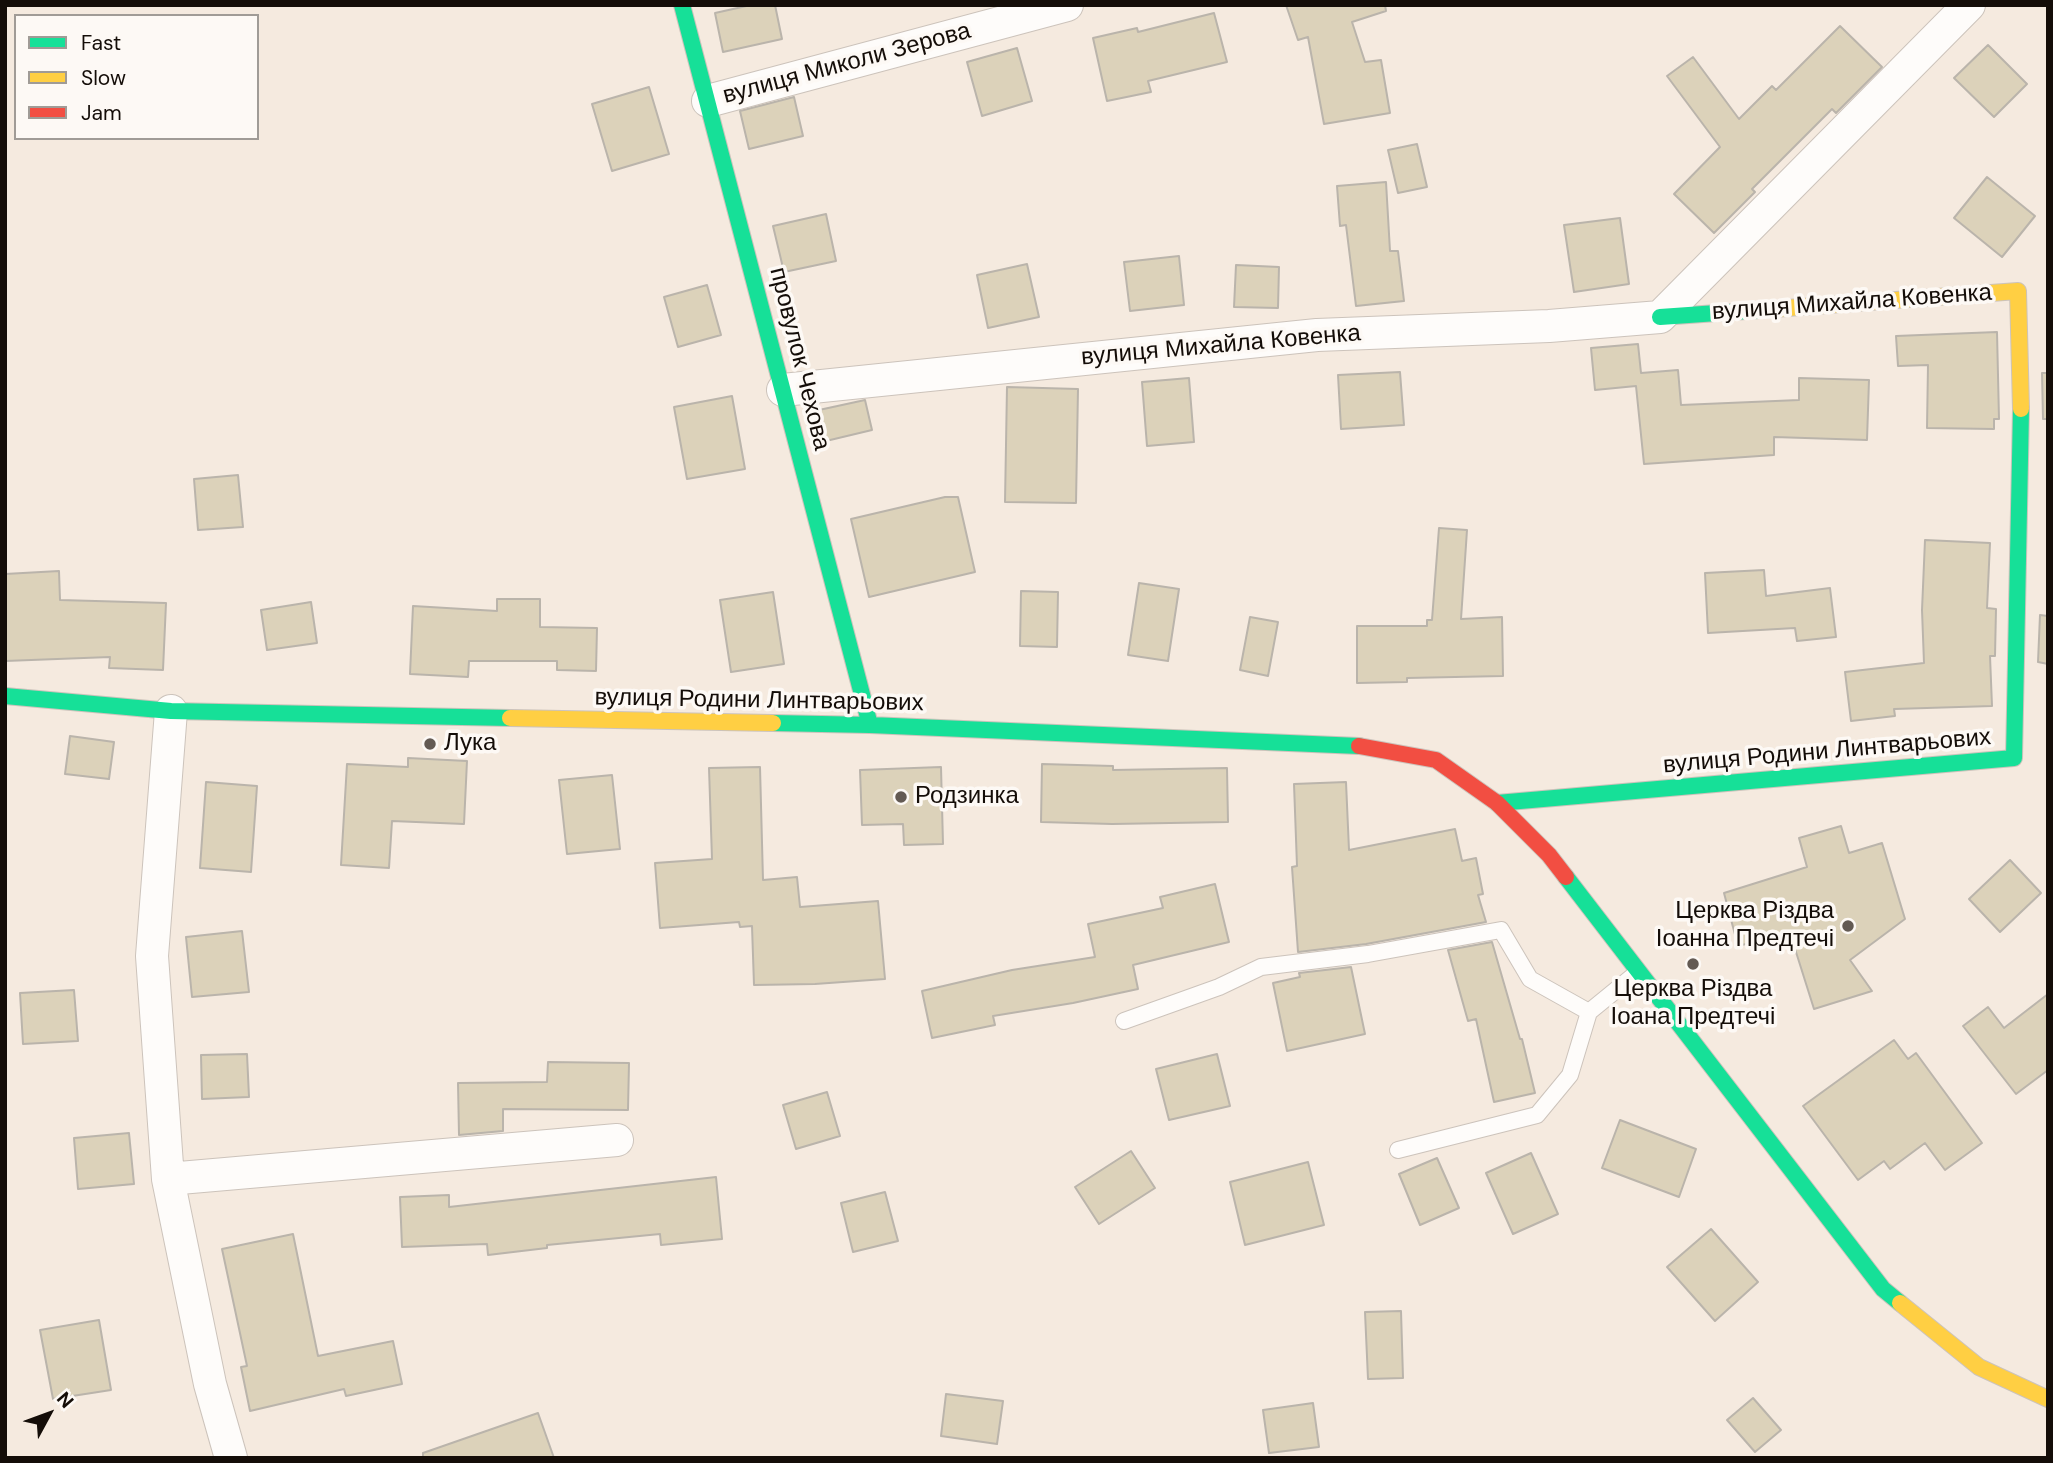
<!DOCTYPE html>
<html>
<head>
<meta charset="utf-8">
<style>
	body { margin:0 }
	#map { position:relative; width:2053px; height:1463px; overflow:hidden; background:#f5eadf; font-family:"DM Sans",sans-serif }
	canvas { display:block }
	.frame { position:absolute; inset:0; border:7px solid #140d08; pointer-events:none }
	.legend { position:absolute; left:14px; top:14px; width:245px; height:126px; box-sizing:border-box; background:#fdf9f5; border:2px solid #a09b96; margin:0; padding:9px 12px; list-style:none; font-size:21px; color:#140d08 }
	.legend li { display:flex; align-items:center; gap:14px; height:35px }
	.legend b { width:35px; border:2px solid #a09b96 }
	.north { position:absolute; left:14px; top:1379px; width:70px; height:70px; -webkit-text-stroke:5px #fdf9f5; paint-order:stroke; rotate:49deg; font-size:19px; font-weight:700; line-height:28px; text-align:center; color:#140d08 }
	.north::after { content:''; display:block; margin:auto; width:24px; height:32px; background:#140d08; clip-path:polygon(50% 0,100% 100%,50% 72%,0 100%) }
</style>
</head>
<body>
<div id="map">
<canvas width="2053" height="1463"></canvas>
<div class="frame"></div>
<ul class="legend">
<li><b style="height:9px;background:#16e098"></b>Fast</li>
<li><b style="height:9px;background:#ffcf43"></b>Slow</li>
<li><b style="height:9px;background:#f24e42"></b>Jam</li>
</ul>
<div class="north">N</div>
</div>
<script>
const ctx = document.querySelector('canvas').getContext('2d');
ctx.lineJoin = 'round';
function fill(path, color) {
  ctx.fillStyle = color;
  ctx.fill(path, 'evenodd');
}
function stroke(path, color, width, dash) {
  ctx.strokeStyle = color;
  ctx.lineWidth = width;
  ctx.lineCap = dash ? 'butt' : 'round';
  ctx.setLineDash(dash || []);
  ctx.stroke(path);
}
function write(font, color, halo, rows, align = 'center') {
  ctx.font = font + ' "DM Sans",sans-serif';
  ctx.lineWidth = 7;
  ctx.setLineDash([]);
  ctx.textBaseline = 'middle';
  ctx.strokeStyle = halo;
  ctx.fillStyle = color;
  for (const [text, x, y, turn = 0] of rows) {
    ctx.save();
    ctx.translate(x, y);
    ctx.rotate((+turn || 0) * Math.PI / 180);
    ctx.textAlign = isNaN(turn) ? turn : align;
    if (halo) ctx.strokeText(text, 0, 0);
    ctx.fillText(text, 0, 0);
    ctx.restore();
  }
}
const building = new Path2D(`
	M751 5H775L782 39 723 52 715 13Z
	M1286 5H1385L1386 11 1352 22 1365 62 1381 60 1390 113 1324 124 1308 37 1298 40Z
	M1214 13 1227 62 1148 81 1151 92 1107 101 1093 38 1137 28 1138 32Z
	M1840 26 1882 67 1836 113 1832 109 1752 189 1755 192 1714 233 1674 194 1720 147 1667 76 1693 57 1739 119 1772 86 1776 90Z
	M1988 45 2027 84 1994 117 1954 78Z
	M1017 48 1032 101 982 116 967 62Z
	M649 87 669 154 612 171 592 104Z
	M794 97 803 136 749 149 740 111Z
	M1417 144 1427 187 1398 193 1388 150Z
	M1987 177 2035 216 2002 257 1954 218Z
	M1386 182 1390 251H1398L1404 301 1356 306 1346 225 1340 226 1337 186Z
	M826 214 836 261 784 272 773 226Z
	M1620 218 1629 284 1574 292 1564 225Z
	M1179 256 1184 305 1130 311 1124 262Z
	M1027 264 1039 317 988 328 977 275Z
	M1236 265 1279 267 1278 308 1234 307Z
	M707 285 721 335 678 347 664 297Z
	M1997 332 1999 419H1994V429L1927 428 1928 365 1898 366 1896 336Z
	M1638 344 1641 373 1678 370 1681 405 1799 400V378L1869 380 1867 440 1774 437V455L1644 464 1636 386 1595 390 1591 348Z
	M1400 372 1404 425 1341 429 1338 375Z
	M2042 373H2048V419H2043Z
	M1189 378 1194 442 1147 446 1142 382Z
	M1007 387 1078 389 1076 503 1005 502Z
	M732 396 745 469 687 479 674 407Z
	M865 400 872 430 826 441 819 410Z
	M238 475 243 527 198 530 194 479Z
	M945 497H958L975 572 869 597 851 519Z
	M1439 528 1467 530 1461 619 1502 617 1503 676 1407 678V682L1357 683V626H1427V620H1432Z
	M1925 540 1990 543 1987 608 1996 609 1995 656H1990L1992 706 1894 709 1895 716 1851 721 1845 672 1924 663 1922 610Z
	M1764 570 1766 596 1830 588 1836 637 1797 641 1795 628 1708 633 1705 573Z
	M59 571 60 600 166 603 163 670 109 668 110 657 5 661V574Z
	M1139 583 1179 589 1168 661 1128 655Z
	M1021 591 1058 592 1057 647 1020 646Z
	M773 592 784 664 731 672 720 600Z
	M497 599H540V627L597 628 596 671 557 670V661H469L468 677 410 674 413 606 497 611Z
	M311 602 317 643 267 650 261 610Z
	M2040 615 2048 616V664L2038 662Z
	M1250 617 1278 622 1268 676 1240 670Z
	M70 736 114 742 109 779 65 774Z
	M408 758 467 761 464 824 392 821 389 868 341 865 347 764 408 767Z
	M1042 764 1113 766V770L1227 768 1228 822 1112 824 1041 822Z
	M760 767 763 880 797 877 800 907 878 901 885 979 815 984 754 985 752 926 740 927 739 922 660 928 655 863 712 859 709 768Z
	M941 767 943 844 904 845 903 824 862 825 860 770Z
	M612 775 620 849 567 854 559 780Z
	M206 782 257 786 251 872 200 868Z
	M1346 782 1349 850 1455 829 1462 861 1476 858 1483 894 1478 895 1486 922 1366 944 1298 952 1292 867 1297 866 1294 784Z
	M1841 826 1849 853 1882 843 1905 919 1850 960 1872 991 1814 1009 1790 933 1738 946 1724 893 1807 867 1799 838Z
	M2010 860 2041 893 2000 932 1969 899Z
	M1215 884 1229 942 1133 965 1138 989 1073 1003 993 1016 995 1025 932 1038 922 991 1012 970 1095 957 1088 924 1163 908 1160 897Z
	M242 931 249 992 192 997 186 937Z
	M1492 942 1520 1039H1522L1535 1093 1494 1102 1476 1019 1468 1021 1448 950Z
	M1351 967 1365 1034 1287 1051 1273 983 1300 977 1299 973Z
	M74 990 78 1041 23 1044 20 993Z
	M2048 994V1070L2016 1094 1963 1026 1988 1007 2004 1028Z
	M1894 1040 1908 1059 1916 1053 1982 1143 1945 1170 1925 1143 1890 1169 1884 1161 1858 1180 1803 1106Z
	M247 1054 249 1097 202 1099 201 1055Z
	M1217 1054 1230 1106 1169 1120 1156 1069Z
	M548 1062 629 1063 628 1110 503 1109V1131L459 1135 458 1083 547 1082Z
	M827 1092 840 1136 796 1149 783 1105Z
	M1620 1120 1696 1149 1679 1197 1602 1168Z
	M129 1133 134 1184 78 1189 74 1138Z
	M1131 1151 1155 1188 1099 1224 1075 1187Z
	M1531 1153 1558 1214 1513 1234 1486 1173Z
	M1437 1158 1459 1208 1420 1225 1399 1174Z
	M1308 1162 1324 1225 1245 1245 1230 1182Z
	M716 1177 722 1239 661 1245 660 1234 547 1245V1248L488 1255 487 1244 402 1247 400 1197 449 1195V1207Z
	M885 1192 898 1241 853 1252 841 1203Z
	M1711 1229 1758 1282 1715 1321 1667 1267Z
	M293 1234 318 1356 393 1341 402 1384 346 1396 344 1389 250 1411 241 1367 247 1366 222 1249Z
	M1401 1311 1403 1378 1368 1379 1365 1312Z
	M99 1320 111 1390 53 1399 40 1330Z
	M946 1394 1003 1401 997 1444 941 1436Z
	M1753 1398 1781 1430 1755 1452 1727 1420Z
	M1313 1403 1319 1447 1269 1453 1263 1410Z
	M538 1413 554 1458H423V1453Z`);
const lane = new Path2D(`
	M1124 1021 1219 987 1261 967 1368 954 1501 930 1530 979 1589 1012 1638 972
	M1398 1150 1537 1115 1570 1075 1589 1012`);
const street = new Path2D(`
	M708 101 1067 5
	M783 390 1317 335 1549 326 1660 317 1969 5
	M171 711 152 956 168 1179 210 1384 231 1458
	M168 1179 617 1140`);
const fast = new Path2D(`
	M682 5 870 725
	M1660 317 1760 310
	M5 696 171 711 510 718
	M773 723 870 725 1359 746
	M1497 803 2014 758 2021 409
	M1566 877 1883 1289 1900 1303`);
const slow = new Path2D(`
	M1760 310 2018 291 2021 409
	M510 718 773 723
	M1900 1303 1979 1367 2048 1399`);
const jam = new Path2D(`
	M1359 746 1436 760 1497 803 1549 855 1566 877`);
const markers = [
	[430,744,7,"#635a53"],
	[901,797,7,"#635a53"],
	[1848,926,7,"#635a53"],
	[1693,964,7,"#635a53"]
];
const streetNames = [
	["вулиця Миколи Зерова",847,64,-15],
	["вулиця Михайла Ковенка",1852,303,-4],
	["вулиця Михайла Ковенка",1221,346,-5],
	["провулок Чехова",799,359,76],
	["вулиця Родини Линтварьових",759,701,1],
	["вулиця Родини Линтварьових",1827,752,-5]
];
const poiNames = [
	["Лука",444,744],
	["Родзинка",915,797],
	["Церква Різдва",1834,912,"right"],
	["Іоанна Предтечі",1834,940,"right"],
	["Церква Різдва",1693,990,"center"],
	["Іоана Предтечі",1693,1018,"center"]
];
fill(building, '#dcd2ba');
stroke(building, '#bab4ab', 2);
stroke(lane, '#ccc3bb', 18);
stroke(street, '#ccc3bb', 34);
stroke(fast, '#ccc3bb', 18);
stroke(slow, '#ccc3bb', 18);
stroke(jam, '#ccc3bb', 18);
stroke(lane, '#fefcfa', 16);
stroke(street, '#fefcfa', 32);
stroke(fast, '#16e098', 16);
stroke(slow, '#ffcf43', 16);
stroke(jam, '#f24e42', 16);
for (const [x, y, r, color] of markers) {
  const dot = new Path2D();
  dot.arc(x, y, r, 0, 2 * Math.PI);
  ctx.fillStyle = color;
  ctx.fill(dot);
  stroke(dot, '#fdf9f5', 2.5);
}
write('24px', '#140d08', '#fdf9f5', streetNames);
write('24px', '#140d08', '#fdf9f5', poiNames, 'left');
</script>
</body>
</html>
